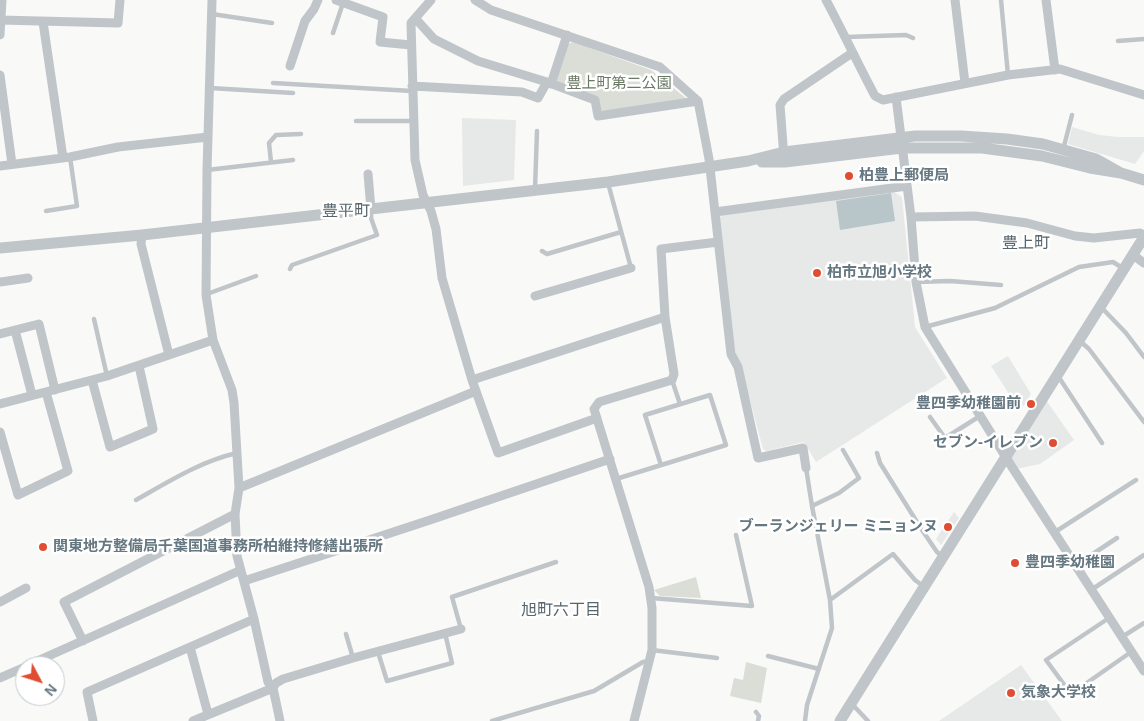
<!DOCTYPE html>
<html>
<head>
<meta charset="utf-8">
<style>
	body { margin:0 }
	#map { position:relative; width:1144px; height:721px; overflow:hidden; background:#f9f9f7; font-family:Helvetica,sans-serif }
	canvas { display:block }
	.north { position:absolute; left:15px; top:656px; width:50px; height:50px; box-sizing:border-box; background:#fff; border:1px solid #c1c9cd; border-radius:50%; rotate:130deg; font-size:14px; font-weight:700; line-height:20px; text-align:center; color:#657781 }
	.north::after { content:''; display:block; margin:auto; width:18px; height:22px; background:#df4d32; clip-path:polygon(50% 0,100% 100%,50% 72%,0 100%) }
</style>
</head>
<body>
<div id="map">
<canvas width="1144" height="721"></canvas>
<div class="north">N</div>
</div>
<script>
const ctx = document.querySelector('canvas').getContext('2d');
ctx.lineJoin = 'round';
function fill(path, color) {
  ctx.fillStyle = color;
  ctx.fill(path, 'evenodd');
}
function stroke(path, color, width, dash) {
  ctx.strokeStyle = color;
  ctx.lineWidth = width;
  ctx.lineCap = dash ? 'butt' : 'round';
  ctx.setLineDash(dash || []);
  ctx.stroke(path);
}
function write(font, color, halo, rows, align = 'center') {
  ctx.font = font + ' Helvetica,"Noto Sans JP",sans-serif';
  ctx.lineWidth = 5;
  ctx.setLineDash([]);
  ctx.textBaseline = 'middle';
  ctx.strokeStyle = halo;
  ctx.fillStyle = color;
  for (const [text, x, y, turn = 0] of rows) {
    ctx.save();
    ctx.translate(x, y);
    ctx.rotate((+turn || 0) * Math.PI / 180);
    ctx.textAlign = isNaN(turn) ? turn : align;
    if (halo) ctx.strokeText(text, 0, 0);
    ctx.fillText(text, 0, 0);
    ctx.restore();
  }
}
const built = new Path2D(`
	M462 118 516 120 514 180 463 186Z
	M1072 127 1099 135 1118 137H1144V151L1135 164 1068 144Z
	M894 192 902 197 915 327 947 378 816 462 804 442 767 451 763 449 746 385 735 351 719 219 722 214Z
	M1008 356 1031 394 1020 411 991 366Z
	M1046 400 1074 440 1040 464 1016 469 1009 459Z
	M954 512 959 518 941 545 936 539Z
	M1021 665 1062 721H939Z`);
const green = new Path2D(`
	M573 42 651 70 687 99 603 111 600 109 598 97 558 82 556 78 568 44Z
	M696 577 701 598 660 596 654 590Z
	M746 662 767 668 761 703 730 696 734 678 743 680Z`);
const water = new Path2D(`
	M891 193 895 221 840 230 836 201Z`);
const service = new Path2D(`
	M1001 0 1008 75
	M212 14 272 23
	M333 33 343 3
	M846 37 906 35 913 38
	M1118 41 1144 39
	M273 83 412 91
	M210 88 293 93
	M356 121H413
	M1063 150 1072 115
	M271 162 269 143 276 135 301 134
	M207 170 293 160
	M608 183 631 268
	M535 189 537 131
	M46 211 77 206 70 157
	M542 251 547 254 621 232
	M290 269 292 265 377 235 371 218V211
	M916 282 950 281 1001 285
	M207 294 256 276
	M1101 307 1126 333 1144 357
	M94 319 107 376
	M925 327 995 308 1079 267 1113 262 1124 269
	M1080 341 1089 349 1144 422
	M1057 377 1060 379 1102 443
	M672 380 680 404
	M930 417 945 438 980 416
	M877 453 880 463 922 530 937 552 942 556
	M616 479 726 445 710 395 645 415 661 465
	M136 500C168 482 201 461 237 453
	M812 506 839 493 859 478 843 450
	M1055 532 1136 480
	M1076 565 1117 538
	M1091 590 1144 555
	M651 598 752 606 736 535
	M830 600 893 554 915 580 923 586
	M1109 618 1046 660 1071 694 1131 652
	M461 629 452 597 556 562
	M346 634 353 658
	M1122 637 1144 623
	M652 650 717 658
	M378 652 387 681 452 663 445 633
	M768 656 819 669
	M852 704 868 721
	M756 712 759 716 758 721
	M492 721 594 691 643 662 649 661
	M805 721 807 705 832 628 830 600 812 506 806 468`);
const minor = new Path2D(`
	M212 0 207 170 206 295 213 340 232 390 234 403 239 488 235 514 237 556 254 619 268 682 273 688 280 721
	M336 0 383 17 380 42 411 45
	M431 0 411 23 415 160 423 195 431 211 436 229 442 278 472 380 498 453 597 418
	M475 0 491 10 660 67 698 101 709 159 731 354 738 367 758 458 803 448 806 468
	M826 0C843 32 858 64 875 96L883 100 1008 75 1060 69 1144 95
	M955 0 965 83
	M1046 0 1055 70
	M415 18 434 39 478 61 547 82 595 100 598 116 698 101
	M0 20 118 23 120 0
	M43 22 63 158
	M0 35 2 0
	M290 66 305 21 314 9 318 0
	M0 75 12 164
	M551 84 567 35
	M412 86 522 92 538 98 547 82
	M896 97 911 217 916 282 925 327 1012 467 1144 671
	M784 158 780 105 784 99 852 53
	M0 166 70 157 118 147 208 137
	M368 174 371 209
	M715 212 907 186
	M911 217 975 216 1027 223 1075 236 1094 238 1140 233 1144 235
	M142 235 141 244 169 355
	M1133 255 1144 263
	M0 282 28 278
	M535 296 631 268
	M15 330 32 395
	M0 334 39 324 55 390
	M92 380 110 447 153 429 139 366
	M472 380 665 317
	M0 404 107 376 213 340
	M0 432 18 495 68 471 46 392
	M239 488 476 391
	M244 581 430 520 610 459
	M0 602 26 588
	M83 641 64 602 235 514
	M190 647 208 714
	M26 666 241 570
	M0 678 25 667
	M93 721 87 692 254 619
	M193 721 273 688 276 683 283 679 353 658 461 629
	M634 721 652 650V608L649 587 594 409 599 402 672 380 674 374 665 317 661 249 718 242`);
const tertiary = new Path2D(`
	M762 162H785L902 148H982L1042 156 1090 168 1121 173 1144 180
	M0 248 142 235 608 182 748 161 784 152 915 136H961L1007 139 1043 144 1096 159 1121 173
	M840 721 1144 237`);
const markers = [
	[849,176,5,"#df4d32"],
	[817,273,5,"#df4d32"],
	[1031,404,5,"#df4d32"],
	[1053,443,5,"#df4d32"],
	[948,527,5,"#df4d32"],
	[43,547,5,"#df4d32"],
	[1015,563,5,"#df4d32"],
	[1011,693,5,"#df4d32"]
];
const parkNames = [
	["豊上町第二公園",619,84]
];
const poiNames = [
	["柏豊上郵便局",859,176],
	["柏市立旭小学校",827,273],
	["豊四季幼稚園前",1021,404,"right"],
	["セブン-イレブン",1043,443,"right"],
	["ブーランジェリー ミニョンヌ",938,527,"right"],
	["関東地方整備局千葉国道事務所柏維持修繕出張所",53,547],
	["豊四季幼稚園",1025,563],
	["気象大学校",1021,693]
];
const neighbourhoodNames = [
	["豊平町",346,212],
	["豊上町",1026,244],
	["旭町六丁目",561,611]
];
fill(built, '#e7e9e8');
fill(green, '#daded6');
fill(water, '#b8c6c9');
stroke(service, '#c0c5c9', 4.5);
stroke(minor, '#c0c5c9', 9);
stroke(tertiary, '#c0c5c9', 11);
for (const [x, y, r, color] of markers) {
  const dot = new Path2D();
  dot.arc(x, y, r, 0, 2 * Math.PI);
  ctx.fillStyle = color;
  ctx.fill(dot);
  stroke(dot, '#fff', 2);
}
write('15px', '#697964', '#fff', parkNames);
write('bold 15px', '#657781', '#fff', poiNames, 'left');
write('16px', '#57656c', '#fff', neighbourhoodNames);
</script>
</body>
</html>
